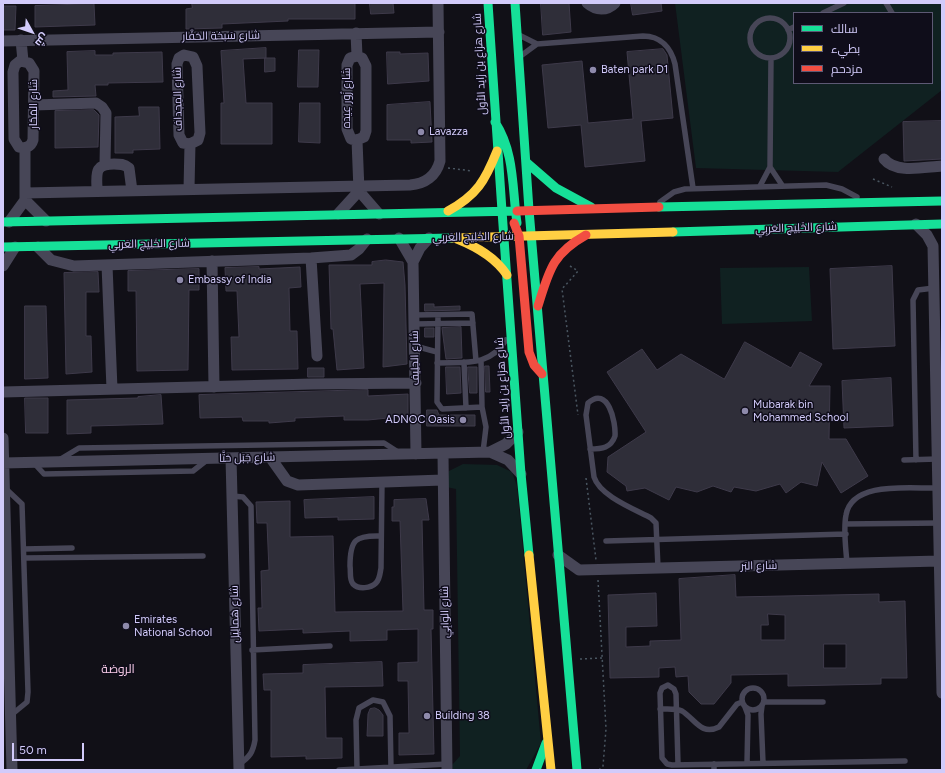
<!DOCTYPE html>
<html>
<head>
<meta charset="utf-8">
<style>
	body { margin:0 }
	#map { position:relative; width:945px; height:773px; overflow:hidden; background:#111017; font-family:Figtree,Cairo,sans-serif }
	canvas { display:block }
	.frame { position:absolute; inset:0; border:4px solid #d2cbfa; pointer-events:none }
	.legend { position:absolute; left:793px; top:12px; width:140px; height:72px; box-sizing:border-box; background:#0f0d1a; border:1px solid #5d5974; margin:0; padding:5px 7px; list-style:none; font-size:12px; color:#d2cbfa }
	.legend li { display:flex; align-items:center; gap:8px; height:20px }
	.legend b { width:20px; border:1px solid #5d5974 }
	.north { position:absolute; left:12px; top:12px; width:40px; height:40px; -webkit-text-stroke:3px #0f0d1a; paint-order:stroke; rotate:130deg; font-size:11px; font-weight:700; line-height:16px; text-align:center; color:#d2cbfa }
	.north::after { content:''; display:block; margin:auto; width:14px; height:18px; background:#d2cbfa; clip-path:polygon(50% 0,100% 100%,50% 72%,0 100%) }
	.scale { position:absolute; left:12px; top:743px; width:72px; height:18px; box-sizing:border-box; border:2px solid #d2cbfa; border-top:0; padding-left:5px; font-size:12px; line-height:14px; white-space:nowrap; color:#d2cbfa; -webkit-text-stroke:3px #0f0d1a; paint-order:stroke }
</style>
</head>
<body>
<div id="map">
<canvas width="945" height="773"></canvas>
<div class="frame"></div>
<ul class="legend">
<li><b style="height:5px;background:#16e098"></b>سالك</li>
<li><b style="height:5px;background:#ffcf43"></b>بطيء</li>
<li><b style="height:5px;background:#f24e42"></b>مزدحم</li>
</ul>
<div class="north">ش</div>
<div class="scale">50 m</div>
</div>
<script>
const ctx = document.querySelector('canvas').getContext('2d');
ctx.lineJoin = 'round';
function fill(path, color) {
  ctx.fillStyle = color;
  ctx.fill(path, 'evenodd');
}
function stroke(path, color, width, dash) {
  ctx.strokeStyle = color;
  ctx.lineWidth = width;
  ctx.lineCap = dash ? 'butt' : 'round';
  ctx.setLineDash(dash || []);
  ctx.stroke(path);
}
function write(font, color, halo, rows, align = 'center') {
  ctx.font = font + ' Figtree,Cairo,sans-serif';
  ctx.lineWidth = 3;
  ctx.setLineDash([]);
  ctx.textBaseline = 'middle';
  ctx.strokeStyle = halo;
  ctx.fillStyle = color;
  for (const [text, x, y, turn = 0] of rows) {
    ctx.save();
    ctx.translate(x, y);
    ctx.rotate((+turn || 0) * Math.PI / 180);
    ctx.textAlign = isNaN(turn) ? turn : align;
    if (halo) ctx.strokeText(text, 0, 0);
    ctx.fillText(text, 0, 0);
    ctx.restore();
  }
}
const green = new Path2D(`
	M675 3H942V90L838 172 696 168ZM794 13H932V83H794Z
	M809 267 812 321 722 324 720 268Z
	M463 464 497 465 512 472 517 486 541 743 526 770H453L452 765 460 756 456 489 446 487 449 471Z`);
const building = new Path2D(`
	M192 3H355V19H288V21L222 24V28L186 29V9L192 8Z
	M370 3H393L394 13 371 14Z
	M541 3H569L571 32 543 35Z
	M631 3H661L662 11 633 15Z
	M94 4 95 25 35 27V6Z
	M3 6H16L15 30H3Z
	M266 48V58L243 59 246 103H272V144H221V103H224L221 51Z
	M663 49 667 55 673 118 641 121 645 161 585 167 581 125 548 128 542 65 582 61 588 123 633 119 627 52Z
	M299 50H319L318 87H298Z
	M95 51V55H113V53L162 52 163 82 108 83V85H95L96 96 53 97V91L68 90 67 52Z
	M387 52H400V54L428 53 429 81 388 84Z
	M265 58H275V71L265 72Z
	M430 102 432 142 411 143V140H387V105Z
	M300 103H320V143L299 142Z
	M139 107H159L160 149 133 150V153H115V117L139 116Z
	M94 110 99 115 98 147 55 148V111Z
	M942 121V159L904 161 903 122Z
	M386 260 403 262 405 285 407 364 383 367 384 283 360 284 364 368 337 370 333 329H331L329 265H372V262Z
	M892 266 895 346 833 349 830 269Z
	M259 267V269L300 267 301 287 289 288 290 331H297L298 369 232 370 231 337H239L237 291H226L225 268Z
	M199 269V290H189L188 370 137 371 136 291H128V271Z
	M98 272 99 292H86V336H91L92 372 66 374 64 273Z
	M425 304H434V307L460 306V310L425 311Z
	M25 306H46L48 378 25 379Z
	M461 327 462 358 446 359 442 328Z
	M425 328H434V337H425Z
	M745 342 791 368 800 352 822 364 809 386H830L829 439H846L868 476 841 493 822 462 817 486 801 482 786 493 780 484 756 491 734 487 731 492 713 486 697 492 676 487 669 500 645 488 627 491 626 486 607 472 608 457 646 432 607 372 642 349 657 370 681 354 724 379Z
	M485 366H489L490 392H486Z
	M446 367H460L461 393 447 394Z
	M468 367H477V393H470Z
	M308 368H324V377H308Z
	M891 378 893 426 844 428 842 381Z
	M368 390V396L408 394V416L368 420H344V416L295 418V421L269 423V421H243L242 417 200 418 199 395Z
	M161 395 163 424 91 426V433L67 434V400L138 398V397Z
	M25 398H48V433H26Z
	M427 410H437L439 415H475V426H427Z
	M374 497V519L338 520V517L305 518 304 500Z
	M426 499 429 520H422L424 610H433V629H431L434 754 399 755V733H409L408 681H398V663L418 662V629L387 630V640L350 641V631L303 633V629L259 631 258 608H262L261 571 269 570 267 523H257L256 502 290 501V537L333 536 335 612 403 611 400 521H392V507H394V500Z
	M735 575 736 597 879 594V602L905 601 907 678H881V684L788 686V674L731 675V683L714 704H701L689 692 688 676 676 677 675 667 659 668V677L610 678 608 595 656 593 657 626 626 627V647L650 646V641L681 640 679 579ZM768 614 785 615V640H761V625H768ZM824 644H846V668H824Z
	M382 662 383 686 325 687 326 738H342V758L306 759V756L271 757V690H264L263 674 303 673V665Z
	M375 708 379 710 383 715V736H367L368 714 370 709Z`);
const path = new Path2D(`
	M448 168 472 171
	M873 179 892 187
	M570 266 578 271 562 289 578 415
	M586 478 596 560
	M598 580 606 729 603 766 599 770
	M580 659 602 658`);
const lane = new Path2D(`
	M886 3 892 13
	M823 13 844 3
	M750 38a20 20 0 1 1 40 0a20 20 0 1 1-40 0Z
	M788 30 794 27
	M519 35 537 44
	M522 55 537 44 643 36C661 36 671 48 675 64L693 188
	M770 167 782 185
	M760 186 770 167 771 58
	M660 202 674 192 685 189 826 185 842 189 857 197
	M414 315 472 314 476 361
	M438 315 437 402 442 409 482 407
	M415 324 473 323
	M415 346 437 352
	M481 360 482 407 486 427 483 452
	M464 362 466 408
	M437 363C466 362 489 367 506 340
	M590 449C602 449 611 448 615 436 616 422 608 385 588 403L586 415 594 477C600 496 634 509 651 518L656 523 658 568
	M59 460 79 448 384 443 398 452
	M904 460 937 459
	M916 460 913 300 918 290 934 288
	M33 462 44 474 193 471 207 460
	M5 488 22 504 28 692 27 702 10 716
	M232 496 243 497 251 506 255 740C253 752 250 757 239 764
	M845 524 939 523
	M381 536C355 535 350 540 350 566 351 572 349 579 353 584 359 590 371 588 376 583 380 579 380 573 381 568L382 482
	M606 541 846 534
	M24 549 72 548
	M24 558 203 556
	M847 564C846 548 843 530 846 515 852 480 912 489 938 488
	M252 650 330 646
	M742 699a11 11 0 1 1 22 0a11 11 0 1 1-22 0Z
	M764 702H823
	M762 706 761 714 763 763
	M745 707 748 715 747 763
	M660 709C667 709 676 708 682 711 695 719 701 736 719 727L737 704 742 702
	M678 764 676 694 674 689 668 685 662 688 660 693 662 758 667 764 672 765 905 761
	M357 769 356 720 359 708 373 700 383 702 390 716 391 768
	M339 770 447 764
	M714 770V764`);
const street = new Path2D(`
	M587 3C596 11 607 11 615 3
	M356 33 357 56
	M21 40 23 61
	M3 41 439 32
	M184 55 193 57 197 66 200 133 198 140 190 144 183 143 179 135 177 64 179 58Z
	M357 56 362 58 366 66V131L364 137 357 140 351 139 347 129V65L350 58Z
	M20 61 29 63 34 71 33 140C31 147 25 149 19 147L14 139 13 72 15 65Z
	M34 105 96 103 102 107 106 113 105 164
	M357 140 359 191 379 214
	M884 159C896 174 924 167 942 166
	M189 189 190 144
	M97 191C97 175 93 164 114 164 120 164 124 164 129 168L132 191
	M25 193 410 185C425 184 436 176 440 161L438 3
	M25 200 46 221
	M338 214 359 191
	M9 222 25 200V148
	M916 224 927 235 933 246 942 693
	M399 238 413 262 416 454
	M38 247 51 260 74 266 311 258 351 255 359 249 367 239
	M311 258 317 356
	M212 261 214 387
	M413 262 420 248 429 238
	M107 265 112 389
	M3 266 15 247
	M3 392 312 384 416 383
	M3 438 12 770
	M490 452 508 460 521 474
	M443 454 447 770
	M270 457 287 481 298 485 443 480
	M231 458 239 770
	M3 463 490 452 506 444 518 432
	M558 555 579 570 939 561`);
const fast = new Path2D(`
	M488 3 502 211
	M515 3 529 210
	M495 122C515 153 512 188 517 223
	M526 162 556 188 591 207
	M659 207 942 201
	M529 210 577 770
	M502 211 521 474 529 555
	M3 222 517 211
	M673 232 942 224
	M3 247 452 238
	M536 770 546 743`);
const slow = new Path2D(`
	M448 211C477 195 485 181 497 151
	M452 238 673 232
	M457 239C477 247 495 257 507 275
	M529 555 551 770`);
const jam = new Path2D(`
	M517 211 659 207
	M514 223 519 236 529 352 534 365 542 374
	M538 306C549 271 552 254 586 235`);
const markers = [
	[593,70,4,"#8e8aab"],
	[421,132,4,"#8e8aab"],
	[180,280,4,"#8e8aab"],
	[745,411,4,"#8e8aab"],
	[463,420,4,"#8e8aab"],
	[126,626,4,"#8e8aab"],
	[427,716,4,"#8e8aab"]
];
const streetNames = [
	["شارع سَبخة الحَفَّار",221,36,-1],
	["شارع هزاع بن زايد الأول",480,64,-93],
	["شارع زُور عِيده",347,98,-90],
	["شارع المِجداف",178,99,-91],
	["شارع المَحَّار",34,104,-90],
	["شارع الخَلِيج العَربِي",796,228,-2],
	["شارع الخَلِيج العَربِي",473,237,-1],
	["شارع الخَلِيج العَربِي",149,244,-1],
	["شارع الحِلِيف",415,358,-91],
	["شارع هزاع بن زايد الأول",503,388,-94],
	["شارع جَبَل حَتَّا",247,458,-1],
	["شارع البَر",759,566,-1],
	["شارع الوابِي",445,612,-91],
	["شارع هَمالِيل",235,614,-91]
];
const poiNames = [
	["Baten park D1",601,70],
	["Lavazza",429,132],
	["Embassy of India",188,280],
	["Mubarak bin",753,405],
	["Mohammed School",753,418],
	["ADNOC Oasis",455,420,"right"],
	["Emirates",134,620],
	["National School",134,633],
	["Building 38",435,716]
];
const neighbourhoodNames = [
	["الروضة",118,669]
];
fill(green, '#102121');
fill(building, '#2f2e39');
stroke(building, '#3e3a4a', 1);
stroke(path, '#4a5661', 1.5, [2, 3]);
stroke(lane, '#474657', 5.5);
stroke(street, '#474657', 11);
stroke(fast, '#16e098', 9);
stroke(slow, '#ffcf43', 9);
stroke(jam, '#f24e42', 9);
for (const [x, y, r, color] of markers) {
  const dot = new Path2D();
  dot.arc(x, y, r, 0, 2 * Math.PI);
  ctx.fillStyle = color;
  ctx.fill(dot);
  stroke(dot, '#0f0d1a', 1.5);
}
write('11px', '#d2cbfa', '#0f0d1a', streetNames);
write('11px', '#d2cbfa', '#0f0d1a', poiNames, 'left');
write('12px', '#facde8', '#0f0d1a', neighbourhoodNames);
</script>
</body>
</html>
